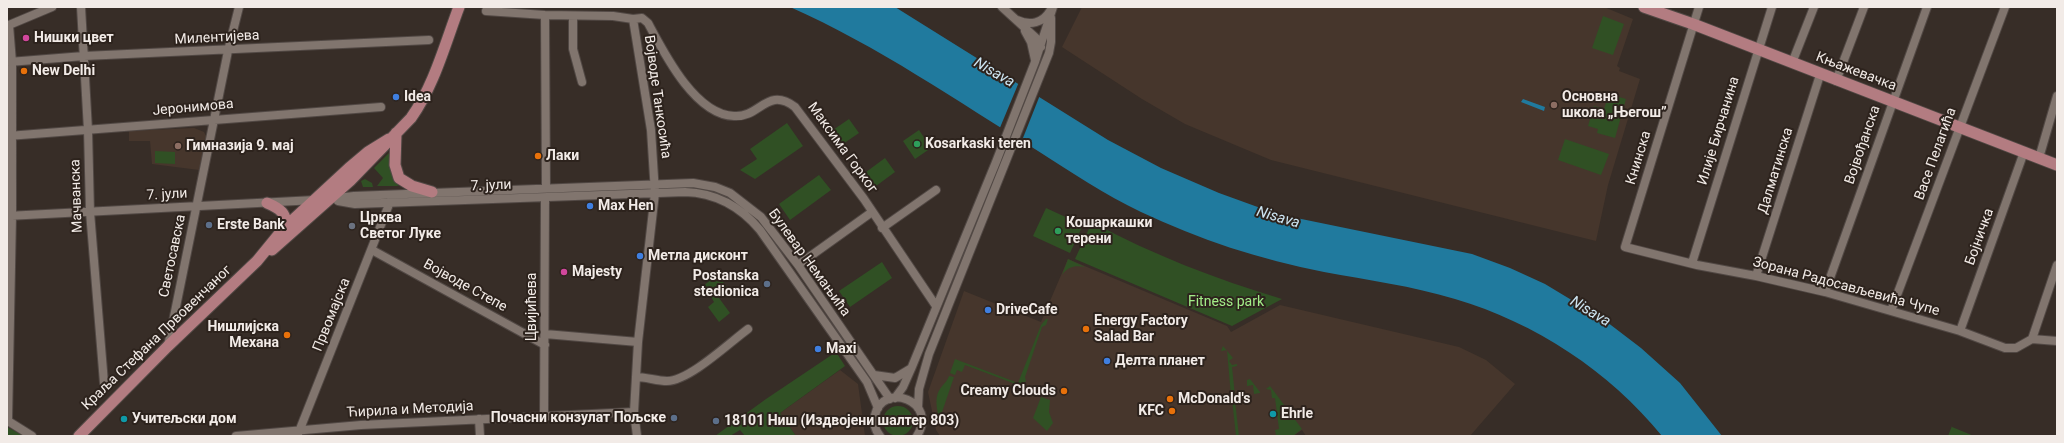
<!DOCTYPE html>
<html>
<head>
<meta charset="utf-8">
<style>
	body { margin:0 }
	#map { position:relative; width:2064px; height:443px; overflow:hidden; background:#372d27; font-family:Roboto,sans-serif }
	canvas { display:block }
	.frame { position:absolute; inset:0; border:8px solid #f2ebe7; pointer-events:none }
</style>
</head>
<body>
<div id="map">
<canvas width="2064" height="443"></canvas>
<div class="frame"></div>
</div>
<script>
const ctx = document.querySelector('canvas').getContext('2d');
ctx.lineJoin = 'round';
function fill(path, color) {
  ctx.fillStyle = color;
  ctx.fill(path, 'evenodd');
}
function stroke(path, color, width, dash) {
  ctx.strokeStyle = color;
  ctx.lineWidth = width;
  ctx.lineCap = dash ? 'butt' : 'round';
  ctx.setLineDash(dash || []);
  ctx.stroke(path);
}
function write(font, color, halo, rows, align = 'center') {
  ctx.font = font + ' Roboto,sans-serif';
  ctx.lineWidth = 4;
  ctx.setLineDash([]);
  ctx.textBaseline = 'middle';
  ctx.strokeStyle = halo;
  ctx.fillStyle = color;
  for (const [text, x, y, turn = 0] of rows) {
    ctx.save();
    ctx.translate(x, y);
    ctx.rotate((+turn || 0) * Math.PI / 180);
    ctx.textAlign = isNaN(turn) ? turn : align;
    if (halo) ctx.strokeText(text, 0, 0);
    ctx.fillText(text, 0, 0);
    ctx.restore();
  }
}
const built = new Path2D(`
	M1082 7H1604L1633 19 1617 66 1620 68 1619 71 1640 79 1608 185 1596 241 1271 160 1185 124 1142 99 1062 47Z
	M194 128 204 132 207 138 199 170 152 164 150 141H129V131Z
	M1068 259 1227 326 1231 332 1280 305 1459 347 1486 360 1515 384 1470 436H1306L1302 430 1293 436H940L936 430 928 392 964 291 1041 322Z
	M840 370 858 384 865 436H796L780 413Z`);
const green = new Path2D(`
	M1603 16 1624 24 1613 55 1592 48Z
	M1609 94 1626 99 1615 138 1597 133 1598 129 1588 126 1594 106 1604 109Z
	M849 119 859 133 840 146 830 132Z
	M787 123 803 146 755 179 740 170 757 159 750 149Z
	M919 130 931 148 915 159 903 141Z
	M1565 139 1609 154 1601 175 1558 160Z
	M155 151 175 152V164L155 163Z
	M390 152 395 180 399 185 397 186H377L383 178 374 168Z
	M885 158 895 172 872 189 862 175Z
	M819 175 831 190 790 220 779 204Z
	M365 179 372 183 373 187H363L361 181Z
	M1046 208 1083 225 1070 253 1033 236Z
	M1092 222C1153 255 1216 279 1282 299L1232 326 1075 259Z
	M1068 259 1085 267C1074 265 1068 267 1062 275Z
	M882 262 892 278 850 307 839 291Z
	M718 275 729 290 719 298 730 313 719 322 708 307 714 302 704 285Z
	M1046 319H1048L1046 325 1042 327 1025 377 1026 381 1019 388H1012L1013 383 965 365 962 372 957 370 955 375 950 373 955 359 1018 383 1041 325Z
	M1223 346 1233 358 1229 361 1232 365 1237 364V366L1232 367 1235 396H1231L1227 350 1221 351Z
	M836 352 845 366 780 413 796 436H745L740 430 730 436H715L766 399Z
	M949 376 954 377 940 418 944 420 942 426C938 416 933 399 940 389 943 384 947 382 949 376Z
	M1250 379 1260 392V393L1254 394 1253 385 1247 386V380Z
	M1270 386 1302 429 1293 436H1276L1275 430 1279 429 1275 398H1272L1271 390 1266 389Z
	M1041 397 1050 400 1049 412 1053 423 1047 431 1033 418Z
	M1235 398V401L1239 436H1236L1232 399Z
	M883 421a15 15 0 1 1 30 0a15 15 0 1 1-30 0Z
	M1952 426V427L1974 436H1948Z
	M7 427 24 436H7Z`);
const water = new Path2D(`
	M790 7H895L1108 140 1161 168 1219 193 1277 214 1472 254 1510 268 1545 284 1603 319 1641 348 1680 383 1722 436H1662C1609 371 1536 323 1455 299 1412 286 1368 280 1324 272 1261 260 1198 239 1141 212 1105 195 1071 172 1038 151 957 101 878 46 790 7Z
	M1523 99 1545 107 1544 111 1521 102Z`);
const pier = new Path2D(`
	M1019 82 1040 95 1021 143 999 130Z`);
const minor = new Path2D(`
	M81 7 88 130 90 212 104 383
	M1002 7 1036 38 1041 47
	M1699 7 1625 247 1697 265 1756 276 1825 292 1960 331 2005 348H2016L2032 339 2057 341
	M486 11 545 15 613 16 633 19 642 18 648 23C664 53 695 115 734 116 760 118 767 86 795 107L864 199 936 306
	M545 15 546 188
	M573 16V49L582 82
	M633 19 651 130 655 193 638 342 634 412 637 436
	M1017 20C1030 26 1043 23 1050 11
	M1025 31 1031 42 1035 60
	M9 62 84 56 429 40
	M1792 63 1814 7
	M1836 81 1864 7
	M8 136 381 107
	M2039 158 2057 96
	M329 199 354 196 693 183 715 187 730 193 761 217 798 265 890 399
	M338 201 355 204 685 192C716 193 740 206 760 230L867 382 878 408
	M7 216 315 200
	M882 228 936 190
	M372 250 545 345
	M1692 263 1772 7
	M798 265 872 212
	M1756 276 1820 75
	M1825 292 1927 7
	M1891 311 2005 7
	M1960 331 2024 152
	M545 334 638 342
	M2032 339 2057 265
	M168 346 228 51 239 7
	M874 375 895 378 910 369
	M636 377C646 377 657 381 667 381 689 381 729 343 748 329
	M895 398 903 387 911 369 996 162 1035 62 1053 7
	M918 408 919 389 929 354 1049 53 1051 42V18
	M544 416 545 198
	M479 419 480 436
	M8 421 12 216V62L9 25 52 7
	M8 421 32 436
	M298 434 390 202
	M236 436 361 425 634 412
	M880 436C875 430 873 423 875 415 883 381 939 401 917 436`);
const major = new Path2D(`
	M1644 7 1693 24 2057 165
	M396 133 395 165 399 178 412 186 432 192
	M267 203C279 208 289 214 284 228
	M272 250 350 181 411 118C434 86 445 44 459 7
	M79 436 168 346 257 261 284 228 349 168 368 152 389 139`);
const markers = [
	[26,38,4,"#d1479c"],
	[24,71,4,"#e8710a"],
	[396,97,4,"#3f7fe0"],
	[1554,105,4,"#8d6e63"],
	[917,144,4,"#2e9e5b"],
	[178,146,4,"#8d6e63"],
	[538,156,4,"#e8710a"],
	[590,206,4,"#3f7fe0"],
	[209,225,4,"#5c6f8a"],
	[352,226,4,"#6b7280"],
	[1058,231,4,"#2e9e5b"],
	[640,256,4,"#3f7fe0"],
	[564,272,4,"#d1479c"],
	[767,284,4,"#5c6f8a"],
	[988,310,4,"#3f7fe0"],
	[1086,329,4,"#e8710a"],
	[287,335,4,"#e8710a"],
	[818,349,4,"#3f7fe0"],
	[1107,361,4,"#3f7fe0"],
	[1064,391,4,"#e8710a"],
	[1170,399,4,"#e8710a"],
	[1172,411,4,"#e8710a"],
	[1273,414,4,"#0f9aa8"],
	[674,418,4,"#5c6f8a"],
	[124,419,4,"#0f9aa8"],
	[716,421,4,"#5c6f8a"]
];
const poiNames = [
	["Нишки цвет",34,38],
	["New Delhi",32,71],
	["Idea",404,97],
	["Основна",1562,97],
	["школа „Његош”",1562,113],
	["Kosarkaski teren",925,144],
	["Гимназија 9. мај",186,146],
	["Лаки",546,156],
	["Max Hen",598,206],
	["Црква",360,218],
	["Светог Луке",360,234],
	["Кошаркашки",1066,223],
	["терени",1066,239],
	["Erste Bank",217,225],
	["Метла дисконт",648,256],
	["Majesty",572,272],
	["Postanska",759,276,"right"],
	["stedionica",759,292,"right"],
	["DriveCafe",996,310],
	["Energy Factory",1094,321],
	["Salad Bar",1094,337],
	["Нишлијска",279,327,"right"],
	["Механа",279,343,"right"],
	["Maxi",826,349],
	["Делта планет",1115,361],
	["Creamy Clouds",1056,391,"right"],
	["McDonald's",1178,399],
	["KFC",1164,411,"right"],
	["Ehrle",1281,414],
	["Почасни конзулат Пољске",666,418,"right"],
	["Учитељски дом",132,419],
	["18101 Ниш (Издвојени шалтер 803)",724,421]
];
const streetNames = [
	["Милентијева",217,38,-3],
	["Књажевачка",1856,72,21],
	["Војводе Танкосића",657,97,82],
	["Јеронимова",193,108,-5],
	["Илије Бирчанина",1719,131,-73],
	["Војвођанска",1863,145,-71],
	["Максима Горког",842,148,54],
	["Васе Пелагића",1936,154,-70],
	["Книнска",1639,158,-73],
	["Далматинска",1776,171,-73],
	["7. јули",491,186,-2],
	["7. јули",167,195,-3],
	["Мачванска",77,196,-92],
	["Бојничка",1980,237,-70],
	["Светосавска",173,256,-78],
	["Булевар Немањића",809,263,54],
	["Војводе Степе",465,286,29],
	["Зорана Радосављевића Чупе",1846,287,15],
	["Цвијићева",532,307,-90],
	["Првомајска",332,315,-68],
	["Краља Стефана Првовенчаног",157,338,-44],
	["Ћирила и Методија",410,410,-3]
];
const parkNames = [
	["Fitness park",1226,302]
];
const waterNames = [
	["Nisava",994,73,30],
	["Nisava",1278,218,16],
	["Nisava",1590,312,31]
];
fill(built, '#46362c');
fill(green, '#305024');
fill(water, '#207a9e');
fill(pier, '#372d27');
stroke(minor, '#514844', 10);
stroke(major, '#514844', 13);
stroke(minor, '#81756e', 8);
stroke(major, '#b37c81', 11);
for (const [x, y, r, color] of markers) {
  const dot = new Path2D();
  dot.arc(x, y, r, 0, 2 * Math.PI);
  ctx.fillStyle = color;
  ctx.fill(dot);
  stroke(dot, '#2d231d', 1.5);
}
write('bold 14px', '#f2ebe7', '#2d231d', poiNames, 'left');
write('14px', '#f2ebe7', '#2d231d', streetNames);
write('14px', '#a2ed88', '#2d231d', parkNames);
write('italic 15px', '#cde5f2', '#2d231d', waterNames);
</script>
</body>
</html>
